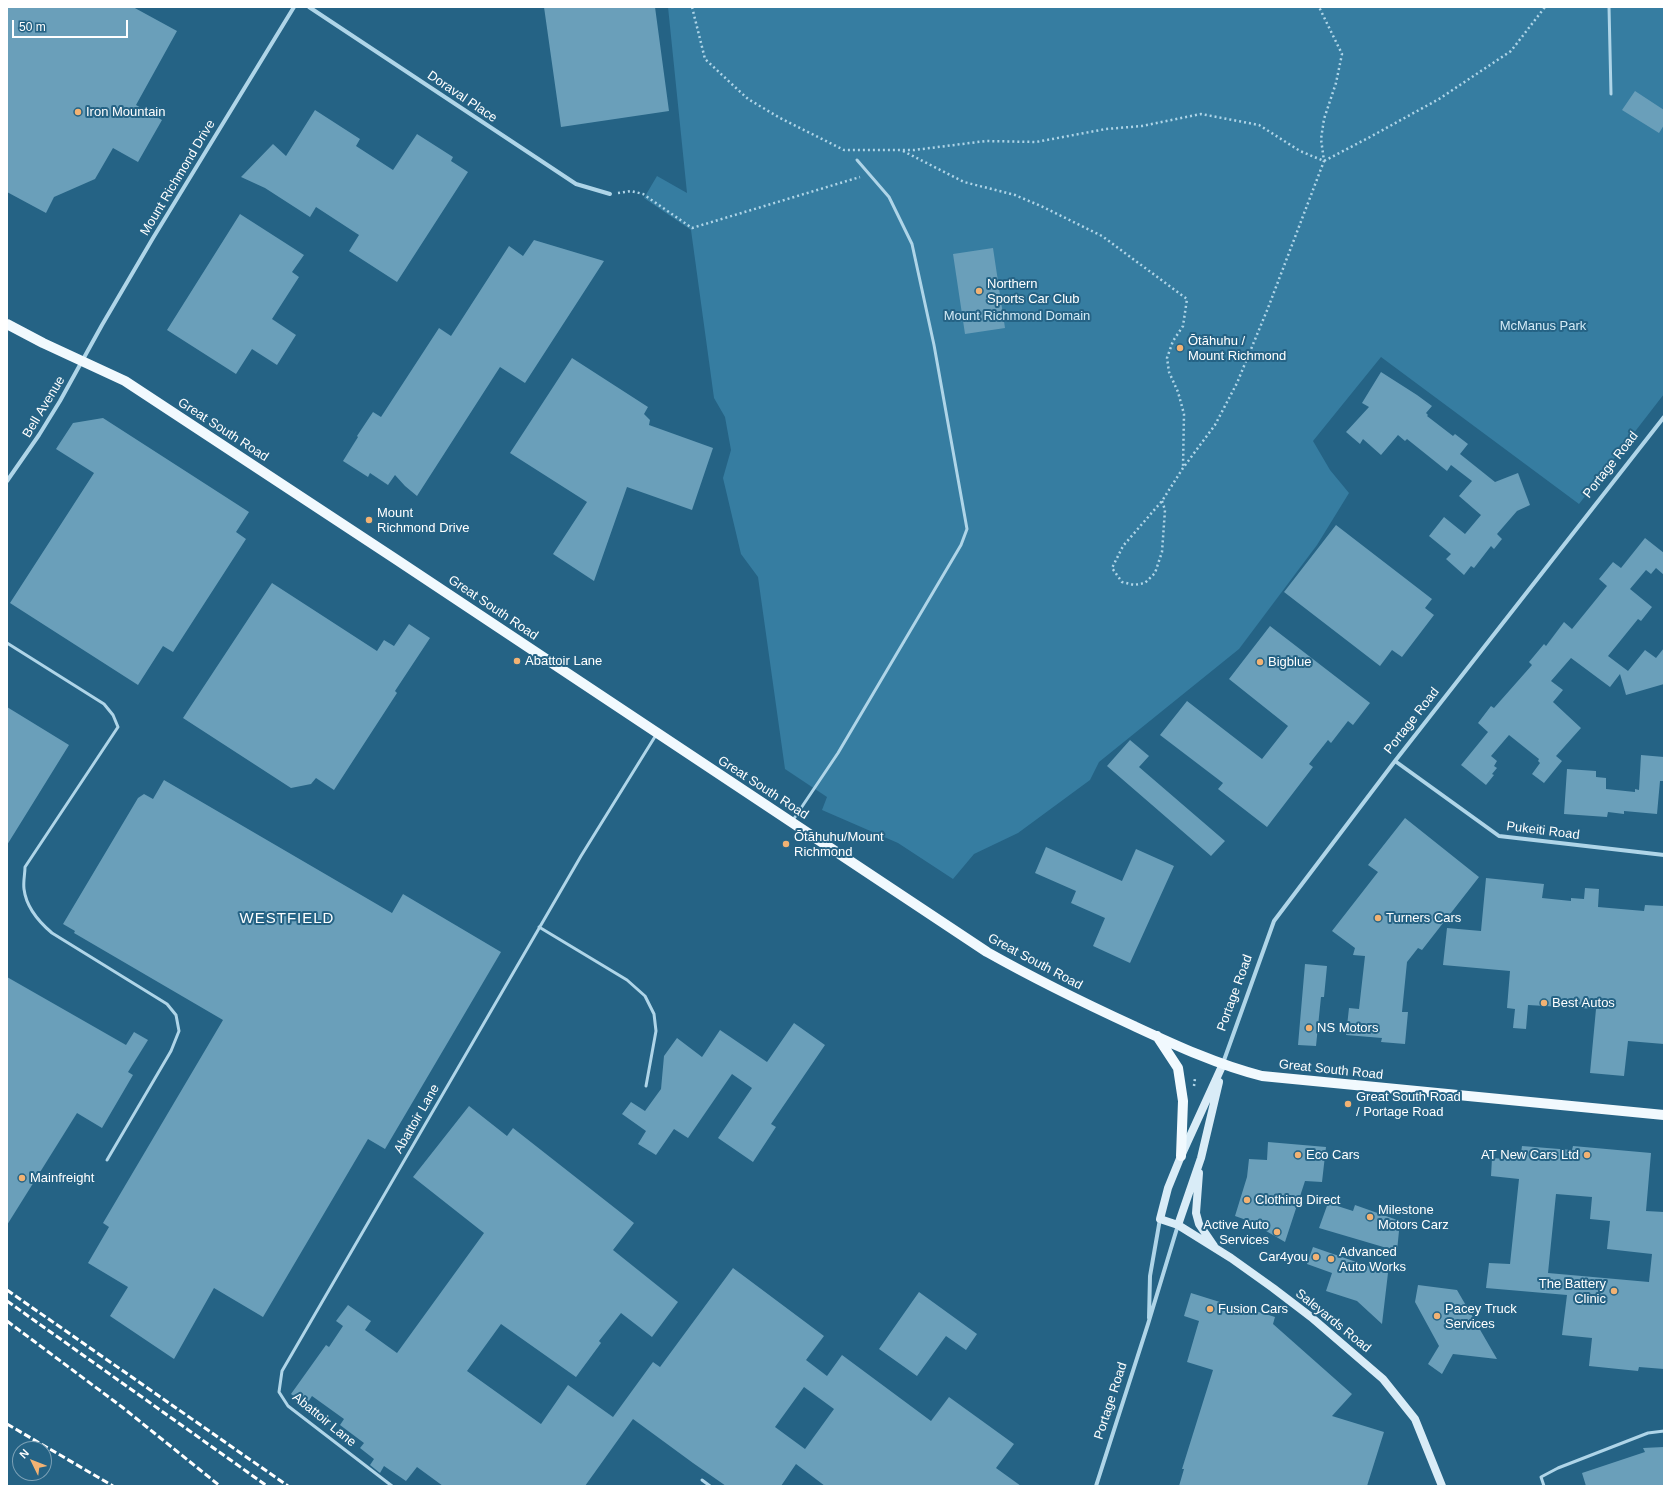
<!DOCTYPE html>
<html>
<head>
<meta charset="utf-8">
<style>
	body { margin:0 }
	#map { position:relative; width:1671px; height:1493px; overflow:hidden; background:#256385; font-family:Helvetica,sans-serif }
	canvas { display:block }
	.frame { position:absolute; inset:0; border:8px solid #fff; pointer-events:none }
	.north { position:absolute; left:12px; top:1441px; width:40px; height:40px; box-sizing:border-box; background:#256385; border:1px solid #7ca1b6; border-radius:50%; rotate:313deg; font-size:11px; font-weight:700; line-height:16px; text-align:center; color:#fff }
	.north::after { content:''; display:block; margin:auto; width:14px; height:18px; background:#f2b273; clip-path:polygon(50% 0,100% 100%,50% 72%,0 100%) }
	.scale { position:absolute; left:12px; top:20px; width:116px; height:18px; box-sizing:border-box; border:2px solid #fff; border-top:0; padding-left:5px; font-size:12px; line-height:14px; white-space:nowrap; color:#fff; -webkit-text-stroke:3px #256385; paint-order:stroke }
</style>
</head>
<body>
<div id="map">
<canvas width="1671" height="1493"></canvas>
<div class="frame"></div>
<div class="north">N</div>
<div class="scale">50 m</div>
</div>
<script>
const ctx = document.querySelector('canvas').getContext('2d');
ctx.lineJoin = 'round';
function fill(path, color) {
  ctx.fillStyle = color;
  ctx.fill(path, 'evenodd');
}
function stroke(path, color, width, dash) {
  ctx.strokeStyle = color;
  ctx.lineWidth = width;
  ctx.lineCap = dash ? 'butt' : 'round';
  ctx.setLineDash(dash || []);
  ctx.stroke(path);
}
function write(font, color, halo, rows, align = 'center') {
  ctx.font = font + ' Helvetica,sans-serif';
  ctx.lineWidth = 4;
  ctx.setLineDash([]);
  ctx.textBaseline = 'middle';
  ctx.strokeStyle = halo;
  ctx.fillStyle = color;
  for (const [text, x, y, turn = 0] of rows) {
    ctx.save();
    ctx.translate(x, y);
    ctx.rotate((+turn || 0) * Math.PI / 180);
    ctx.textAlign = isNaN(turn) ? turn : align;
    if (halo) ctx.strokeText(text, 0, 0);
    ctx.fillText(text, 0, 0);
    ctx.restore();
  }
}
const green = new Path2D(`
	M668 7H1664V394L1579 504 1381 357 1313 441 1330 470 1349 493 1317 545 1239 649 1099 762 1090 780 1018 833 974 854 953 879 898 843 822 810 827 797 785 769 758 577 741 554 723 478 731 450 725 417 714 398 691 230 644 198 657 176 687 193Z`);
const building = new Path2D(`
	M7 7H133L177 31 136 105 162 120 138 162 113 148 95 179 54 197 46 213 7 192Z
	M544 7H655L669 111 561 127Z
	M1635 91 1664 110V125L1659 133 1622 110Z
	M315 110 360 139 356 146 393 170 417 134 453 157 451 161 468 172 397 282 349 251 359 235 316 207 310 217 265 188 241 177 273 144 286 156Z
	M240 214 304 255 292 272 299 277 272 319 296 335 277 365 252 349 236 374 167 330Z
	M534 240 604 261 525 383 500 367 417 496 405 486 395 475 388 485 370 473 368 477 343 461 358 437 357 436 373 412 381 417 439 328 451 336 509 246 523 256Z
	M993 248 1005 328 965 334 953 254Z
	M572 358 648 407 644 414 650 420 649 425 713 448 692 510 627 487 594 581 553 554 587 502 510 453Z
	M1381 372 1417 395 1432 406 1426 413 1428 415 1427 416 1453 436 1455 434 1468 444 1460 454 1495 482 1518 473 1530 505 1517 511 1497 534 1502 539 1494 549 1491 546 1474 568 1471 566 1464 575 1446 559 1451 554 1429 536 1444 517 1465 534 1481 515 1459 496 1472 481 1451 465 1447 471 1407 439 1405 441 1398 435 1381 455 1363 439 1360 444 1346 432 1369 407 1362 403Z
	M103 418 249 512 236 532 246 539 173 652 163 646 138 685 10 603 94 473 56 449 73 423Z
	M1336 525 1432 599 1425 608 1434 615 1402 657 1392 650 1380 666 1284 592Z
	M1645 538 1664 553V575L1656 568 1651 574 1646 570 1630 589 1652 607 1641 621 1638 619 1608 656 1628 671 1645 650 1656 658 1664 648V684L1626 695 1620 674 1610 687 1571 658 1551 681 1563 690 1553 702 1581 728 1556 756 1562 761 1544 783 1532 774 1540 763 1538 761 1539 759 1509 735 1491 756 1497 761 1494 766 1497 768 1492 774 1494 775 1486 785 1461 765 1488 732 1478 723 1491 706 1494 708 1532 665 1529 662 1544 644 1546 646 1564 622 1572 629 1607 586 1599 579 1613 562 1621 568Z
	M272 583 377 651 384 640 394 646 409 624 430 638 395 691 397 693 334 790 316 778 311 784 291 788 183 718Z
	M1270 626 1370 703 1353 725 1348 721 1331 743 1328 740 1309 764 1313 767 1267 827 1218 789 1223 783 1160 735 1187 701 1262 759 1288 726 1229 679Z
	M7 707 69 745 7 845Z
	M1130 740 1149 756 1139 767 1225 841 1211 856 1107 766Z
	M1641 755 1664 757 1663 781H1660L1657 814 1624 811V814L1608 812 1607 817 1564 814 1567 769 1596 771V777L1606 778V789L1635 792V789L1639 790Z
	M164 780 392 913 403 894 501 952 385 1149 368 1139 263 1317 214 1288 174 1359 110 1316 128 1287 88 1263 109 1227 103 1223 223 1020 74 933 75 931 63 924 138 798 144 794 153 799Z
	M1405 818 1479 877 1422 950 1418 948 1407 962 1402 1012H1408L1405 1044 1381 1042 1382 1038 1346 1035 1349 1008 1359 1009 1365 956 1353 955 1355 948 1332 931 1378 872 1368 865Z
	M1046 847 1122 881 1136 849 1174 866 1130 963 1093 946 1105 918 1071 903 1076 891 1035 873Z
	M1486 878 1544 884 1542 898 1571 901V898L1584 899 1585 888 1599 889 1598 907 1644 911 1645 905 1664 906V1044L1628 1041 1624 1076 1590 1073 1596 1009 1528 1005 1526 1029 1513 1028 1515 1009 1507 1008 1510 971 1443 965 1447 928 1481 931Z
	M1305 964 1327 966 1324 997H1321L1316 1046 1298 1045Z
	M7 977 126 1045 134 1032 148 1040 128 1072 133 1075 102 1128 77 1113 7 1225Z
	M794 1023 825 1045 771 1124 776 1127 753 1162 718 1138 752 1088 732 1074 688 1138 674 1129 656 1155 638 1144 646 1131 622 1114 631 1102 645 1111 661 1089 664 1056 677 1038 702 1057 720 1030 767 1062Z
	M469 1106 507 1136 513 1128 634 1223 613 1250 678 1302 652 1337 621 1313 599 1341 601 1343 576 1377 501 1324 467 1371 541 1424 568 1385 613 1417 653 1362 660 1367 733 1268 824 1336 806 1360 827 1376 842 1355 931 1421 949 1397 1014 1444 996 1468 1021 1486H825L796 1464 781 1486H726L693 1463 633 1419 585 1486H443L417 1467 406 1481 384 1466 380 1473 370 1465 374 1459 360 1448 364 1443 340 1425 344 1419 312 1396 306 1405 291 1394 326 1345 329 1347 343 1326 336 1321 348 1305 371 1321 365 1330 397 1353 484 1233 413 1177ZM804 1387 834 1409 805 1449 775 1427Z
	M1268 1142 1326 1147 1322 1182 1305 1181 1285 1242 1249 1221 1235 1216 1247 1177 1249 1159 1267 1160Z
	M1522 1146 1572 1150 1573 1146 1651 1153 1646 1211 1664 1212V1369L1639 1367 1638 1371 1589 1366 1592 1338 1562 1335 1567 1295 1486 1288 1489 1263 1510 1264 1519 1179 1491 1176 1492 1158 1520 1160ZM1556 1194 1592 1197 1590 1219 1610 1221 1607 1249 1652 1254 1649 1282 1548 1273Z
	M1328 1203 1353 1211 1355 1205 1400 1221 1397 1251 1319 1228Z
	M1313 1247 1388 1273 1382 1324 1357 1301 1326 1291 1332 1273 1307 1264Z
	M1418 1285 1457 1290 1497 1359 1453 1354 1442 1374 1428 1364 1439 1346 1415 1302Z
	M919 1292 977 1334 966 1350 946 1336 917 1376 879 1349Z
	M1191 1293 1239 1308 1240 1306 1275 1317 1273 1324 1352 1394 1332 1416 1384 1432 1367 1486H1179L1184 1469H1182L1213 1370 1187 1362 1199 1321 1184 1316Z
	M1664 1447V1486H1586L1582 1473 1645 1452 1643 1448Z`);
const path = new Path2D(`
	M692 7 705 59 736 88 748 99 780 118 844 150H914L986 141 1036 142 1106 129 1142 126 1201 114 1259 125 1300 151 1324 161 1370 137 1439 99 1511 51 1545 7
	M903 151 964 182 1015 195 1043 207 1102 236 1187 299 1183 326 1173 341 1167 358 1169 372 1178 392 1184 414 1183 467
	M618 193 631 191 643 194 692 228 860 177
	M1162 501 1165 510 1162 552 1155 573 1145 583 1134 585 1122 582 1112 568 1123 546 1162 501 1183 468 1215 425 1237 383 1268 308 1324 161 1321 139 1324 119 1336 83 1342 54 1319 7
	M1194 1086 1195 1078`);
const lane = new Path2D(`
	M1609 7 1611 94
	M7 643 104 704 113 715 118 727 25 867C25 874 23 882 24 889 26 906 39 922 52 933L167 1004 176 1015 179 1031 171 1051 107 1160
	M793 820 838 753 961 545 967 529 934 345 912 244 889 197 857 160
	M539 927 627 980 645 996 654 1014 656 1031 646 1086
	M702 1480 710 1486
	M392 1486 288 1406 279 1392 282 1371 581 856 656 735
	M1544 1486 1541 1477 1558 1468 1648 1433 1664 1431`);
const street = new Path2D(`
	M309 7 576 184 610 194
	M7 481 39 435 60 401 102 325 153 238 294 7
	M1395 761 1499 836 1664 855
	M1223 1063 1274 921 1395 761 1664 417
	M1149 1318 1150 1276 1160 1219
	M1096 1486 1148 1324 1178 1225`);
const secondary = new Path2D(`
	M1223 1064 1181 1156 1168 1188 1160 1219 1178 1225 1231 1258 1273 1288 1311 1317 1383 1379 1415 1419 1442 1486
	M1199 1173 1196 1213 1199 1224 1214 1246
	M1178 1225 1201 1158 1219 1082`);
const primary = new Path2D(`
	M7 324 43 343 125 381 397 560 987 952C1035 979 1084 1003 1134 1026 1175 1045 1218 1065 1262 1076L1664 1115
	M1157 1036 1178 1068 1183 1101 1181 1156`);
const rail = new Path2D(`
	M7 1290 288 1486
	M7 1301 267 1486
	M7 1321 122 1407 220 1486
	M7 1424 113 1486`);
const markers = [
	[78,112,4,"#f2b273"],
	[979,291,4,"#f2b273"],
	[1180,348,4,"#f2b273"],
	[369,520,4,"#f2b273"],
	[517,661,4,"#f2b273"],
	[1260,662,4,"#f2b273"],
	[786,844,4,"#f2b273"],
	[1378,918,4,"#f2b273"],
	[1544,1003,4,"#f2b273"],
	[1309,1028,4,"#f2b273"],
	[1348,1104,4,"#f2b273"],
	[1298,1155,4,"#f2b273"],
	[1587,1155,4,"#f2b273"],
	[22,1178,4,"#f2b273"],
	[1247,1200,4,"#f2b273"],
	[1370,1217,4,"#f2b273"],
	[1277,1232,4,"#f2b273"],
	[1316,1257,4,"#f2b273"],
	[1331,1259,4,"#f2b273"],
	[1614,1291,4,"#f2b273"],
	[1210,1309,4,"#f2b273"],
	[1437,1316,4,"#f2b273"]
];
const streetNames = [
	["Doraval Place",462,97,34],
	["Mount Richmond Drive",178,178,-59],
	["Bell Avenue",44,407,-59],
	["Great South Road",223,430,33],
	["Portage Road",1611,465,-52],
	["Great South Road",493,608,34],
	["Portage Road",1412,721,-52],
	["Great South Road",763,788,33],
	["Pukeiti Road",1543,831,7],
	["Great South Road",1035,962,28],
	["Portage Road",1235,993,-70],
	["Great South Road",1331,1070,6],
	["Abattoir Lane",417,1119,-60],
	["Saleyards Road",1333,1321,39],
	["Portage Road",1111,1401,-72],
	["Abattoir Lane",324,1420,39]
];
const poiNames = [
	["Iron Mountain",86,112],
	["Northern",987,284],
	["Sports Car Club",987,299],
	["Ōtāhuhu /",1188,341],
	["Mount Richmond",1188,356],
	["Mount",377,513],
	["Richmond Drive",377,528],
	["Abattoir Lane",525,661],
	["Bigblue",1268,662],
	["Ōtāhuhu/Mount",794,837],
	["Richmond",794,852],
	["Turners Cars",1386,918],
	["Best Autos",1552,1003],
	["NS Motors",1317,1028],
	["Great South Road",1356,1097],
	["/ Portage Road",1356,1112],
	["Eco Cars",1306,1155],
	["AT New Cars Ltd",1579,1155,"right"],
	["Mainfreight",30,1178],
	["Clothing Direct",1255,1200],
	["Milestone",1378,1210],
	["Motors Carz",1378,1225],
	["Active Auto",1269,1225,"right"],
	["Services",1269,1240,"right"],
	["Advanced",1339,1252],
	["Auto Works",1339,1267],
	["Car4you",1308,1257,"right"],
	["The Battery",1606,1284,"right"],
	["Clinic",1606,1299,"right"],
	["Fusion Cars",1218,1309],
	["Pacey Truck",1445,1309],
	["Services",1445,1324]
];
const parkNames = [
	["Mount Richmond Domain",1017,316],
	["McManus Park",1543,326]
];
const quarterNames = [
	["WESTFIELD",287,919]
];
fill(green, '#367da1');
fill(building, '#6a9fba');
stroke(path, '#afd5e8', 2.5, [2, 3]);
stroke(lane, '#afd5e8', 3);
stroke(street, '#afd5e8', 4);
stroke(secondary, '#d9ecf7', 8);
stroke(primary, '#f1f9fe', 10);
stroke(rail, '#fff', 3, [7, 3]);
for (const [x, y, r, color] of markers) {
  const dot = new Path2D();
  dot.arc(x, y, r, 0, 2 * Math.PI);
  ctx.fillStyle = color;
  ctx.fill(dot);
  stroke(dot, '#256385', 1.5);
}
write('13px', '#fff', '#256385', streetNames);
write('13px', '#fff', '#256385', poiNames, 'left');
write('13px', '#d3eaf6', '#256385', parkNames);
ctx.letterSpacing = '1px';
write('15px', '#fff', '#256385', quarterNames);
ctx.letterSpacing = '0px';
</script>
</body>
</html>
